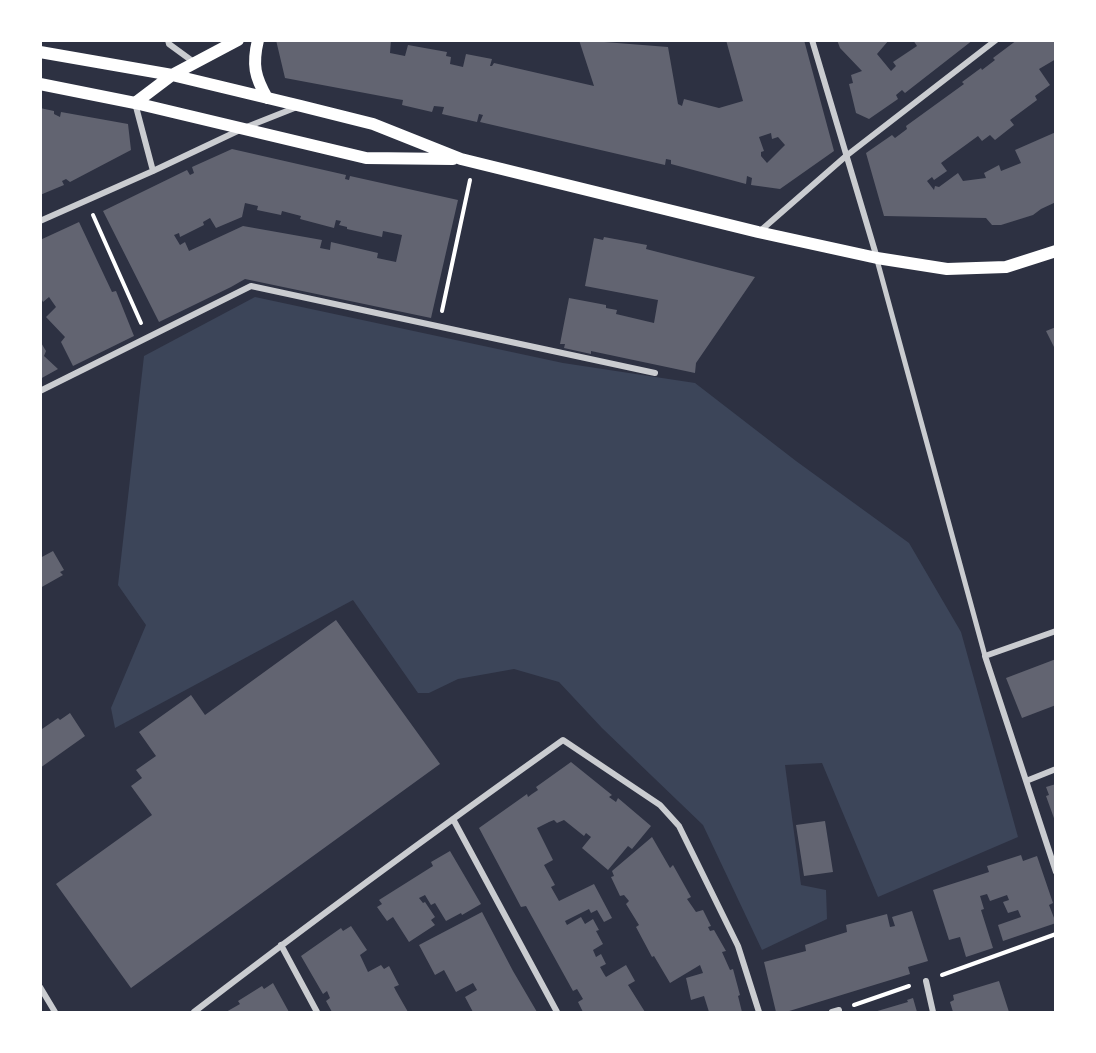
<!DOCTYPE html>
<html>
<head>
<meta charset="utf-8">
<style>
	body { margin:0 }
	#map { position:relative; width:1096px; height:1053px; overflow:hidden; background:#2d3142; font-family:"Fira Sans Condensed",sans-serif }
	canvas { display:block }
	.frame { position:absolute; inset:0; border:42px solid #fff; pointer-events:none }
</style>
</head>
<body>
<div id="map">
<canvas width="1096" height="1053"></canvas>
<div class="frame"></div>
</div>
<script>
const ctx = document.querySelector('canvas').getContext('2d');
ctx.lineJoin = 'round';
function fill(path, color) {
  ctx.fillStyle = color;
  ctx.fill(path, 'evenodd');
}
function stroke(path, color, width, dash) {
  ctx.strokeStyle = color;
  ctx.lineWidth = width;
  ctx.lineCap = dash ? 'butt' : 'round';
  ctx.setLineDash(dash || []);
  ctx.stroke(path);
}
const green = new Path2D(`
	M255 297 563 363 695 383 796 461 909 543 961 632 1018 837 878 897 822 763 785 765 801 885 826 890 827 919 762 950 703 825 602 728 559 682 514 669 458 679 429 693H418L353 600 115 728 111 708 146 625 118 585 144 356Z`);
const building = new Path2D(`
	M276 40H391L390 53 405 56 408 45 447 52 446 56 451 57 450 64 463 67 466 54 492 59 490 66H492L494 63 594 86 579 40 668 47 678 104 682 106 684 99 719 108 743 101 726 40H804L834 151 780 189 751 185 752 178 747 176 746 184 671 164V160L666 159 665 165 480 122 483 115 479 114 477 122 442 114 444 107 434 106 432 112 402 105 403 100 397 99 285 78ZM771 133 772 139 778 137 785 145 767 163 761 156V152L764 151 759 137Z
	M837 40H889L877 54 891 71 896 66 893 62 917 46 913 40H973L905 93 902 90 896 95 898 99 869 119 856 113 849 84 853 83 851 75 862 71 840 48Z
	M1017 40H1056V59L1039 69 1050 85 1035 96 1037 100 1010 120 1014 125 995 140 990 135 982 141 978 136 941 163 947 171 934 180 932 177 927 181 934 190 935 186 939 187 958 173 963 181 986 178 984 173 999 165 1001 171 1021 163 1015 150 1056 132V202L1041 209 1033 215 1001 225H992L986 218 884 216 866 153 892 135 895 138 907 129 906 126 964 84 962 82 981 68 982 70 995 60 993 58Z
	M40 108 54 111V114L60 117 61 112 128 124 131 150 70 182 66 179 62 181 64 185 40 195Z
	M232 149 346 175 345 179 349 180 350 176 458 200 431 318 245 279 231 287 159 322 103 211 187 170 190 175 194 173 192 167ZM245 203 258 206 257 210 281 215 282 211 301 216 300 219 334 228 336 220 341 221 339 225 347 227V229L382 237 383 231 402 235 396 262 377 258 378 253 331 242 330 250 320 248 322 240 243 226 189 251 185 242 180 245 174 235 179 233 180 237 204 225 203 222 210 218 216 228 242 217Z
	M79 222 112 292 116 291 134 336 73 366 61 342 65 337 46 317 56 307 49 297 43 302 40 296V240Z
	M604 237 647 245 646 249 755 277 696 363 695 373 591 351V354L564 348 565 344H560L569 298 606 305V308L617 310 616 314 654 323 658 300 585 286 594 238 603 240Z
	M1056 327V351L1046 331Z
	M40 341 46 351 44 356 58 369 40 379Z
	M53 551 64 570 60 572 63 575 40 588V558Z
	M336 620 440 764 131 988 56 884 152 815 131 786 142 778 136 770 156 756 139 732 191 695 205 715Z
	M1056 659V705L1022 718 1006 678Z
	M70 713 85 736 40 768V725L42 729 58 718 60 720Z
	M571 762 612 795 609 797 616 802 618 798 651 826 632 849 628 846 608 870 582 848 591 837 586 833 584 836 564 820 557 823 554 820 549 822 537 828 553 860 544 865 555 885 551 887 559 901 594 884 612 918 604 922 597 910 591 913 589 909 565 921 567 925 581 917 585 924 593 919 599 930 596 931 603 944 593 950 596 957 601 954 606 964 600 967 604 974 606 977 626 965 635 981 628 985 645 1012H583L578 1002 583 999 577 989 573 991 526 906 521 907 479 828 527 794 528 797 532 794 538 790 536 787Z
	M1056 784V821H1055L1046 796 1049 795 1046 787Z
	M825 821 833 872 804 876 796 825Z
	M652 837 670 868 673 865 691 897 687 899 696 912 703 910 711 926 708 927 710 931 714 930 726 951 722 952 730 970 733 969 740 995 738 996 742 1012H709L704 996 691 1000 686 978 703 973 700 965 670 983 654 956 652 957 636 927 639 925 626 904 629 901 624 895 620 896 611 877 614 876 612 871Z
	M450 851 481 904 462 915 461 913 446 921 435 903 431 905 425 895 419 898 423 903 425 902 435 917 431 920 435 925 409 942 393 917 387 921 377 907 382 904 379 900 433 866 431 862Z
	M1021 855 1023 861 1037 856 1053 903 1049 905 1056 923 1003 941 998 925 1021 917 1018 910 1008 913 1003 902 1009 900 1007 895 990 901 987 894 980 896 984 909 981 910 993 948 966 957 960 937 949 940 933 890 989 872 987 866Z
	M912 911 928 961 908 967 910 974 786 1012H776L764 962 806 951 805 945 847 932 846 925 887 914 890 927 895 926 892 917Z
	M482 912 513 971 537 1012H473L465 997 477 990 473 983 456 992 444 970 435 975 419 945Z
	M351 926 367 950 360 955 368 972 381 965 384 969 389 966 399 985 394 987 396 991 408 1012H332L326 1001 330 998 327 991 323 994 301 956 341 928 343 931Z
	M999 981 1009 1012H953L950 1002 954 1000 953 995Z
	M273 983 289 1012H226L240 1004 238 1001 262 986 264 989Z
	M913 998 917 1012H874L908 1002 907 1000Z`);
const path = new Path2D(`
	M93 215 141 323
	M442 311 470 180
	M942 975 1056 934
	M854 1005 909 986`);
const pedestrian = new Path2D(`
	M877 260 985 656`);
const minor = new Path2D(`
	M168 40 169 44 195 63
	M812 40 877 258
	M135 103 153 171
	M40 221 153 171 244 128 297 107
	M759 232 846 156 996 40
	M40 391 251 286 655 373
	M1056 631 985 656 1056 872
	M1026 781 1056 769
	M453 819 557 1012
	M281 945 317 1012
	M926 981 933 1012
	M40 987 55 1012
	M194 1012C315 919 438 829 563 740L660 805 679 826 738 946 759 1012
	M832 1012 839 1010`);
const secondary = new Path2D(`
	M258 40C252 65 255 77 267 98
	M40 52 172 75 301 106 373 124 461 159 758 232 877 258 947 269 1006 267 1056 251
	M40 84 135 103 366 158 453 159
	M135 103 172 75 238 40`);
fill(green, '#3c4559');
fill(building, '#626471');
stroke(path, '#fff', 4);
stroke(pedestrian, '#caccd0', 5);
stroke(minor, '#caccd0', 6);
stroke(secondary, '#fff', 12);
</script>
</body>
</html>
